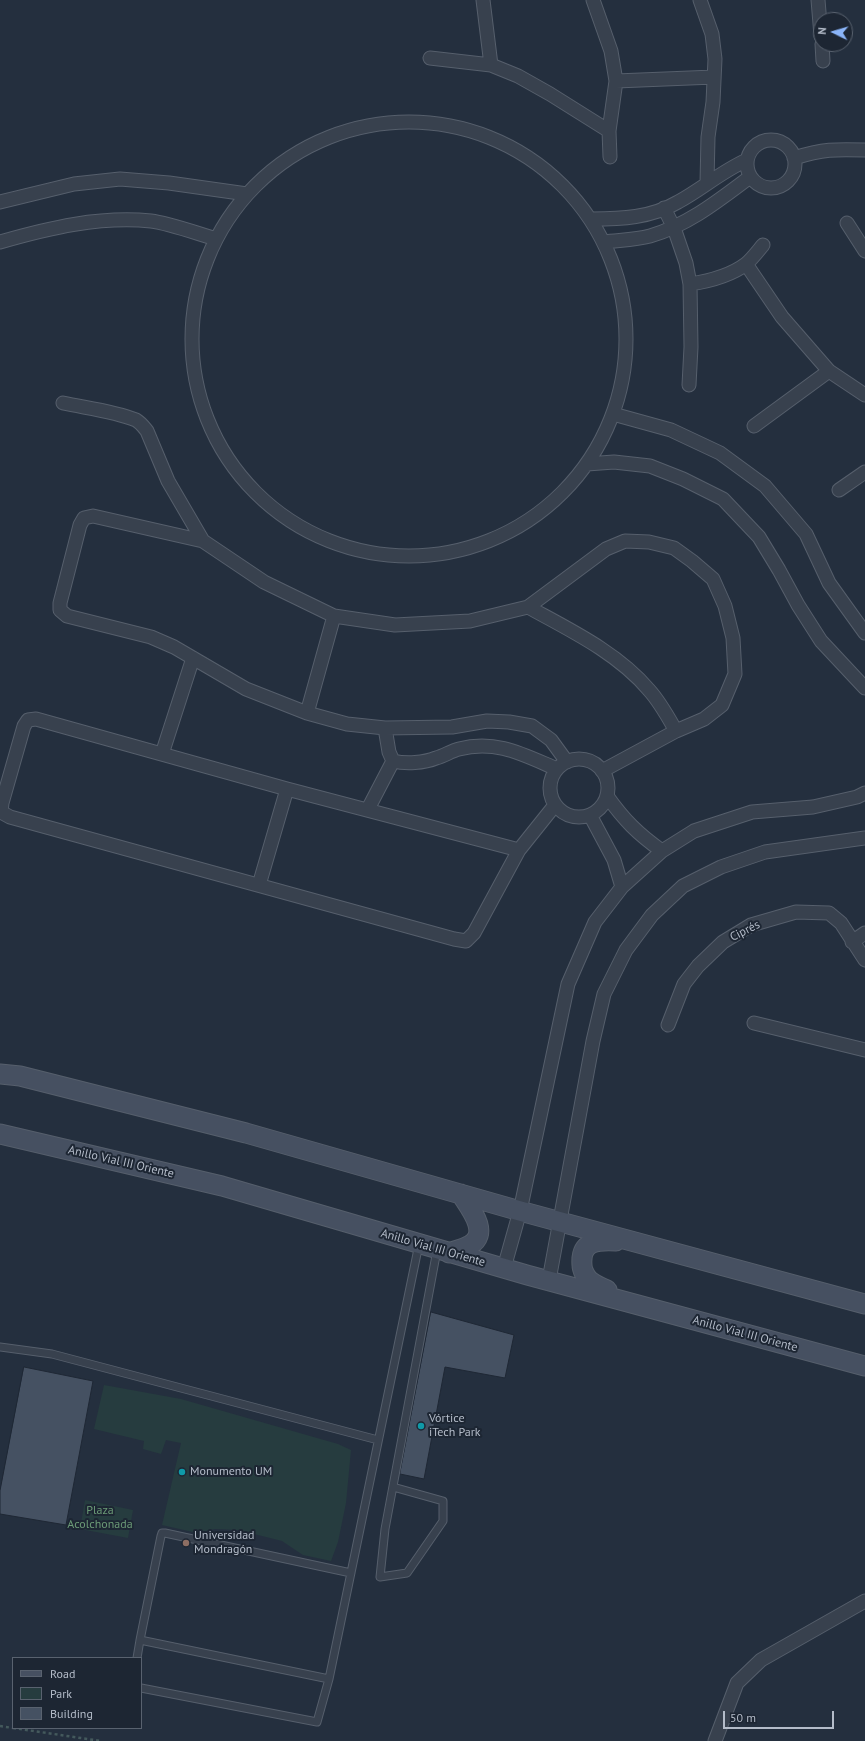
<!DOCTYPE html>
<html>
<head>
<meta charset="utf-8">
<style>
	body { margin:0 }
	#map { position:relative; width:865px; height:1741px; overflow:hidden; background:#242f3e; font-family:"PT Sans",sans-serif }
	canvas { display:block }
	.legend { position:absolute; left:12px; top:1657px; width:130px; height:72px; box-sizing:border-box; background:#1d2633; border:1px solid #59626f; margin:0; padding:5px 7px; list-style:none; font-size:12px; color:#b4bcc9 }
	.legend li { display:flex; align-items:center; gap:8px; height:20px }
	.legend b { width:20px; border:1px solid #59626f }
	.north { position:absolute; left:813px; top:12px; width:40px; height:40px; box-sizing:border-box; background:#1d2633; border:1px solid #59626f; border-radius:50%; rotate:275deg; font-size:11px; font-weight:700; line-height:16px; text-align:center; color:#b4bcc9 }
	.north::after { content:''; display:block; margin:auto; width:14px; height:18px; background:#8ab4f8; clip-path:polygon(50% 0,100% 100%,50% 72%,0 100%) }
	.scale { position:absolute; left:723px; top:1711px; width:111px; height:18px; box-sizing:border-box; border:2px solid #b4bcc9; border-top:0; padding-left:5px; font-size:12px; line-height:14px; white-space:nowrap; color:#b4bcc9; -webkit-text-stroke:3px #1d2633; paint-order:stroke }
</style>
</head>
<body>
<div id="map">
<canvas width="865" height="1741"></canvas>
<ul class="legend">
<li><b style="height:5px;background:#465061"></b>Road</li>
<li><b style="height:11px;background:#263c3f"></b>Park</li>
<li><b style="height:11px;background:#455162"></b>Building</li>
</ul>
<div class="north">N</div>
<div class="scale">50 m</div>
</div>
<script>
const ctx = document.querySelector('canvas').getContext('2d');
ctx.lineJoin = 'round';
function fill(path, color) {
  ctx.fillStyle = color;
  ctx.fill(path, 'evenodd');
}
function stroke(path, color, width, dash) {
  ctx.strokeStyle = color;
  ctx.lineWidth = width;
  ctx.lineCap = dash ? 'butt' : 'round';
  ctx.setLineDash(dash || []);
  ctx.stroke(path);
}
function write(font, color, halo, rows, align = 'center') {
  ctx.font = font + ' "PT Sans",sans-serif';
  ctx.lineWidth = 4;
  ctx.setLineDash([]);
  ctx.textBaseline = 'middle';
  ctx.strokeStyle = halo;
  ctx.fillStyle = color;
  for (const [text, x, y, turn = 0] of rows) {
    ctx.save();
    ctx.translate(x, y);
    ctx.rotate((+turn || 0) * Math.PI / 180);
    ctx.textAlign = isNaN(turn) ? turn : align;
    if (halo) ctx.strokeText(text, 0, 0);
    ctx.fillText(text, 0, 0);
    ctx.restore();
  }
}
const green = new Path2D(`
	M104 1385 181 1399 338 1444 351 1450 346 1503 338 1542 331 1561 303 1555 282 1541 238 1530 215 1529 197 1533 162 1525 181 1443 166 1440 161 1454 143 1449 144 1441 94 1429Z
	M85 1500 133 1510 128 1538 80 1529Z`);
const building = new Path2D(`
	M431 1312 514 1335 505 1378 445 1367 424 1479 400 1474Z
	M24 1367 93 1381 66 1525 0 1514V1491Z`);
const path = new Path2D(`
	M0 1726 13 1728
	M13 1728 101 1741`);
const service = new Path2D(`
	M0 1347 52 1354 378 1440
	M393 1487 443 1501V1521L407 1573 380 1577 385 1529 437 1250
	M137 1658 140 1640
	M329 1679 140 1640 161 1536 162 1533H165L351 1573
	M141 1688 317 1722 329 1679 419 1244`);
const minor = new Path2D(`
	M483 0 491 65
	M593 0 611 51 616 81 609 131 610 157
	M700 0 712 34 715 59 713 102 708 137 707 183
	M818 0 821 36
	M822 44 823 61
	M430 58 491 65 518 76 550 94 609 131
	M616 81 714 77
	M192 339a217 217 0 1 1 434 0a217 217 0 1 1-434 0Z
	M747 164a24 24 0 1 1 48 0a24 24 0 1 1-48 0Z
	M794 158C823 149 835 149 865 150
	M0 202 74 184 120 179 169 183 247 194
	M664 208 674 228 686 263 690 284 691 347 689 385
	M591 219C621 219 651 218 678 202 702 189 722 171 747 160
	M847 223 865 251
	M0 242C49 228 99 216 151 221 168 223 196 233 213 238
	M604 242C619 240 635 240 650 236 688 225 718 201 750 177
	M746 264 782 317 829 371 865 395
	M690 284C710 281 730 276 746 264 752 259 758 251 763 245
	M63 403C86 408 114 411 136 420 141 423 143 426 147 431L168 481 203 541 264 582 334 616 395 625 470 621 528 607 606 549 625 541 649 542 674 548 692 561 713 579 725 606 733 638 735 674 722 705 704 719 676 731 602 771
	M613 414 671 430 720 453 765 486 806 534 829 583 865 633
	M754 426 829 371
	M587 464 614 462 650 466 683 479 723 499 759 537 779 570 798 605 821 641 865 688
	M839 490 865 472
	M203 541 93 516 84 518 80 525 60 603V610L67 616 151 637 174 647 246 689 307 713 347 724 385 728 452 727 487 721 509 722 532 726 551 740 567 762
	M528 607C570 630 618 653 649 690 660 702 668 717 676 731
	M307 713 334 616
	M385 728 389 752 393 761
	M162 754 193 658
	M550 788a29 29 0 1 1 58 0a29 29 0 1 1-58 0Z
	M393 761C406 764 424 763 436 758 444 756 451 751 459 749 496 739 524 755 557 769
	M607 796C624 820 638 834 662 851
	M368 809 393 761
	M590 815 614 860 622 887
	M519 850 287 789 36 719 28 720 24 726 2 803 1 812 10 817 454 939 466 941 474 933 519 850 555 805
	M259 885 287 789
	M852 942 865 933
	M754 1023 865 1050
	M668 1025 684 984 698 966 723 942 751 925 796 912 829 913 841 923 865 960
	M504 1268 520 1211 568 984 595 922 622 887 662 851 694 831 752 812 813 807 857 797 865 793
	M549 1280 593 1041 604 994 626 950 652 915 683 886 721 867 765 852 865 838
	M715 1741 737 1683 761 1660 865 1601`);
const secondary = new Path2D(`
	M0 1074 20 1076 246 1133 520 1211 865 1304
	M0 1134 222 1186 527 1275 865 1366
	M449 1253C456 1250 464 1249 470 1245 491 1233 469 1207 461 1194
	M607 1290C602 1288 595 1285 590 1281 586 1278 582 1270 582 1265 580 1241 597 1240 616 1241`);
const markers = [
	[421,1426,4,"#0f9aa8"],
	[182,1472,4,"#0f9aa8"],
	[186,1543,4,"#8d6e63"]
];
const streetNames = [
	["Ciprés",745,931,-27],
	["Anillo Vial III Oriente",121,1162,13],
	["Anillo Vial III Oriente",433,1248,16],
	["Anillo Vial III Oriente",745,1334,15]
];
const poiNames = [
	["Vórtice",429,1419],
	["iTech Park",429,1433],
	["Monumento UM",190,1472],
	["Universidad",194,1536],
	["Mondragón",194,1550]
];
const parkNames = [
	["Plaza",100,1511],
	["Acolchonada",100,1525]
];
fill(green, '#263c3f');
fill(building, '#455162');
stroke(building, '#1f2835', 1);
stroke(service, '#565f6c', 9);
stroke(minor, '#565f6c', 15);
stroke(secondary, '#565f6c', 21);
stroke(path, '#44595c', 2.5, [3, 3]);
stroke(service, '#38414e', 7);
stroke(minor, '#38414e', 13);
stroke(secondary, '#465061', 19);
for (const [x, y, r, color] of markers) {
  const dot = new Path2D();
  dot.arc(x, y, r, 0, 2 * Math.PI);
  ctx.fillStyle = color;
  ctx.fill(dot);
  stroke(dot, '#1d2633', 1.5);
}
write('12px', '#b4bcc9', '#1d2633', streetNames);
write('12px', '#b4bcc9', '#1d2633', poiNames, 'left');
write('12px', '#6b9a76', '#1d2633', parkNames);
</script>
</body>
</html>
